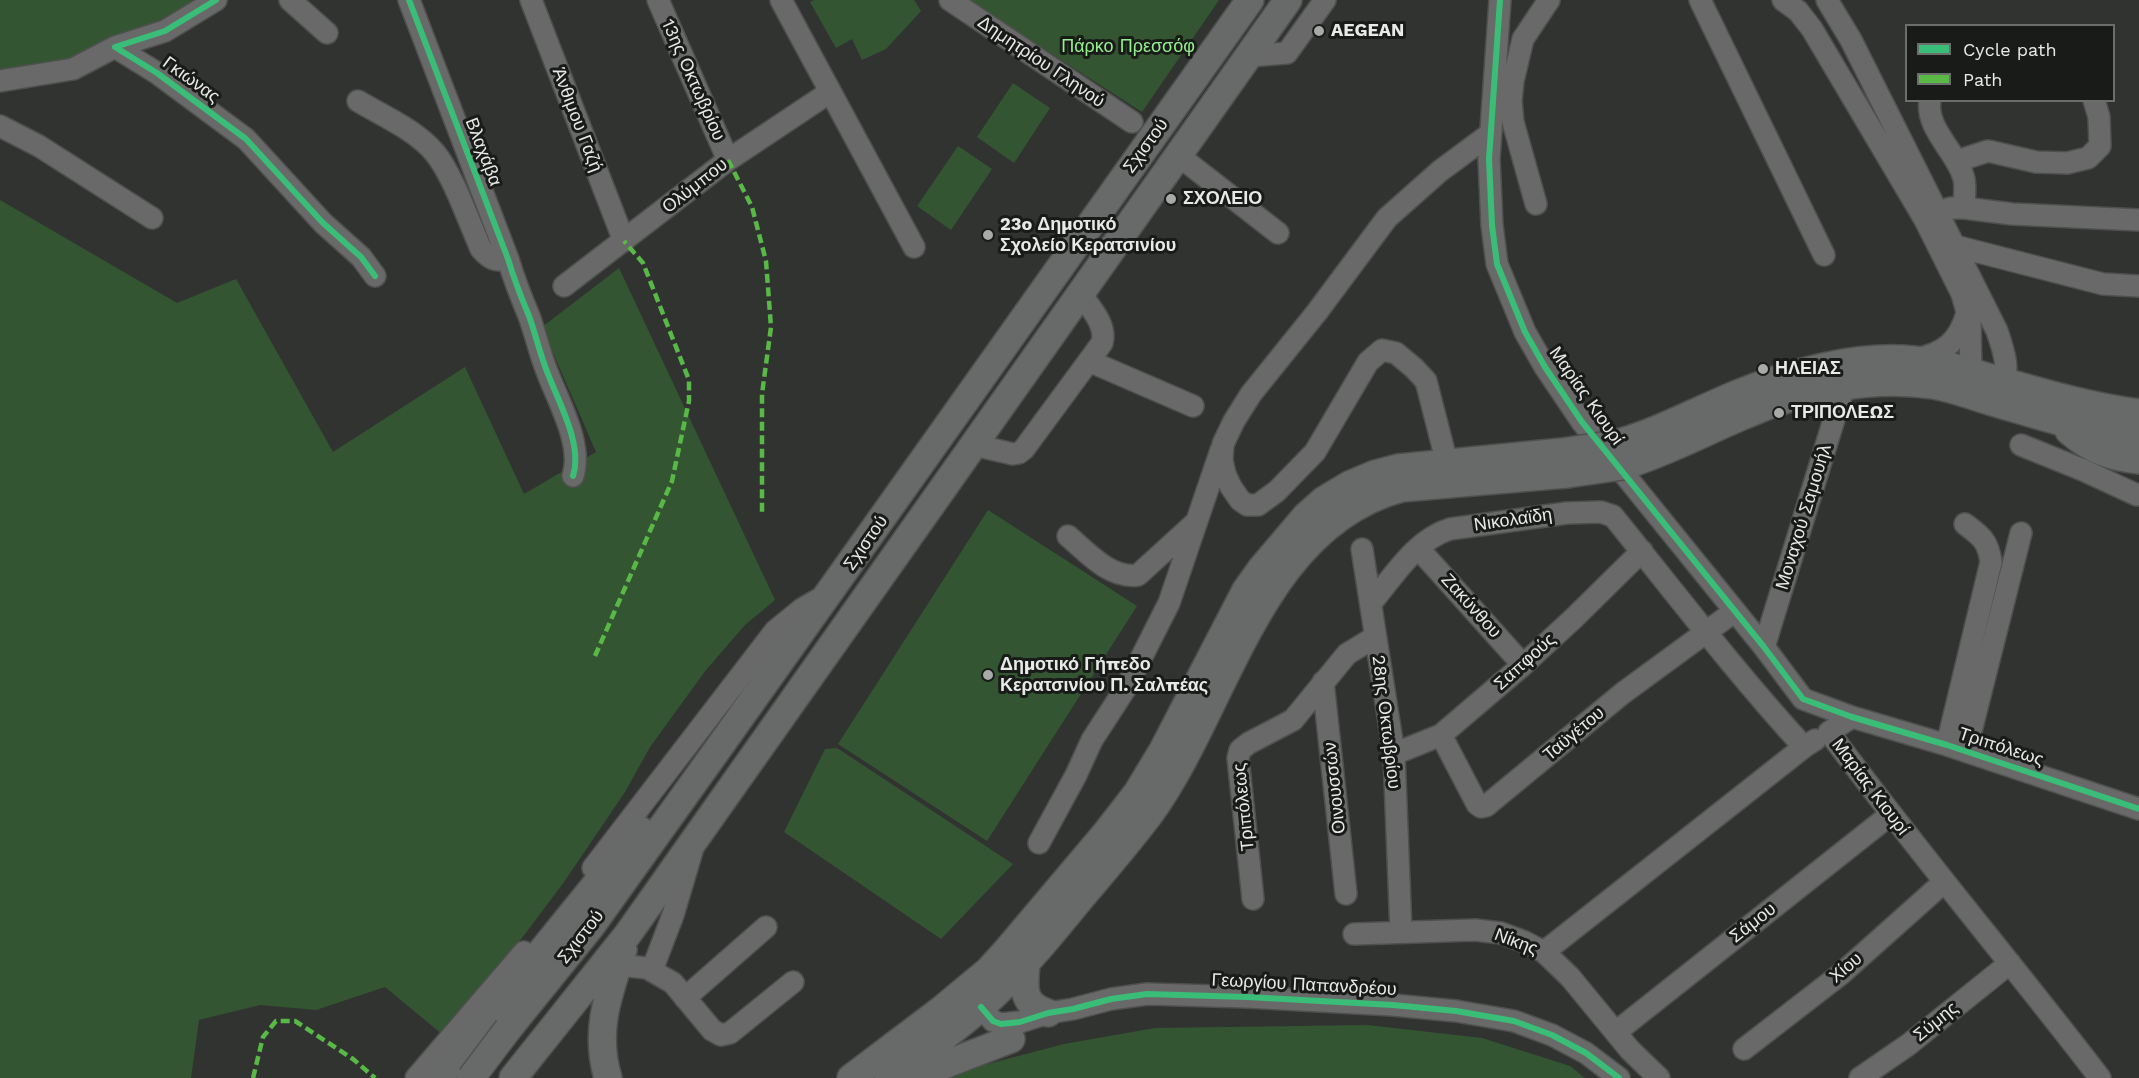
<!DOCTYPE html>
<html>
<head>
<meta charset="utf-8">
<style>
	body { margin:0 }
	#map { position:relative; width:2139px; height:1078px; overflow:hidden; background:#313331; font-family:"Work Sans",sans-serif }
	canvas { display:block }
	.legend { position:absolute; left:1905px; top:24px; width:210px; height:78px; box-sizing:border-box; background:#191b19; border:2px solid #6b6e6b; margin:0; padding:8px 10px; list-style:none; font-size:18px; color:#e7eae7 }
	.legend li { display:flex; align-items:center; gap:12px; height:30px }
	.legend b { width:30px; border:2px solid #6b6e6b }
</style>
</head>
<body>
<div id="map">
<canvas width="2139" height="1078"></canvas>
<ul class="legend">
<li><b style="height:8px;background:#3abd76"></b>Cycle path</li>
<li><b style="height:8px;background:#58b947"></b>Path</li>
</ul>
</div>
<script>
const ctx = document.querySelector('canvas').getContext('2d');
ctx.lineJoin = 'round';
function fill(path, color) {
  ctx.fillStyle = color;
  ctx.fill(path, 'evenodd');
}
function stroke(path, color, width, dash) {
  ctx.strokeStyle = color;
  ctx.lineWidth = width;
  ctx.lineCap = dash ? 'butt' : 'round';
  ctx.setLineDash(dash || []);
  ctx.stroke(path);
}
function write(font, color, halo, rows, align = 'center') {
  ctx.font = font + ' "Work Sans",sans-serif';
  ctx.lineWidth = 6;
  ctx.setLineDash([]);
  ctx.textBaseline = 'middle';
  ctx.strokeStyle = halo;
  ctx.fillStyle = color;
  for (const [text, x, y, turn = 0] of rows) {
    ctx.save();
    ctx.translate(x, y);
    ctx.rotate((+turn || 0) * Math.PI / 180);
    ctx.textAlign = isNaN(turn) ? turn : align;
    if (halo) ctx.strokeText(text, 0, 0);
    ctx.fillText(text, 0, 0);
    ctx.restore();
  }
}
const green = new Path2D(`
	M0 0H206L184 13 88 56 0 73Z
	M814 0H914L921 11 886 49 862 60 852 39 836 48 810 2Z
	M968 0H1219L1142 112Z
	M1013 83 1050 108 1014 163 977 137Z
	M958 146 992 169 951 230 917 206Z
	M0 200 177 303 236 279 333 452 465 367 524 494 596 452 542 327 619 268 775 600 745 625 706 670 650 747 625 792 564 882 525 934 443 1035 385 987 316 1010 260 1005 199 1020 191 1078H0Z
	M988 510 1137 606 987 841 838 744Z
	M837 748 1013 864 941 939 784 832 825 749Z
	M1367 1025 1482 1038 1570 1066 1585 1078H948L984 1065 1064 1044 1155 1028Z`);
const minor = new Path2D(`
	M216 0 165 31 115 47 157 73 246 139 323 223 361 257 375 276
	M290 0 327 33
	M409 0 508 259C514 279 521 297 529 316 536 335 540 355 548 374 559 403 583 445 573 476
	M531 0 624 241
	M658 0 728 160
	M781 0 914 247
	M950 0 1132 122
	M1500 0 1489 159 1492 225 1497 264 1525 332 1545 367 1582 422 1764 647 1803 699 1852 717 1947 745 2139 809
	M1700 0 1824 255
	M1783 0 1798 11 1812 29 1925 220 1962 294 1970 322 1971 372 1969 385
	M1827 0 1851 40 1997 331C2006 357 2010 370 2000 396
	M1249 56 1287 53 1325 0
	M0 81 73 69 115 47
	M1930 100C1925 129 1958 153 1964 179 1966 188 1964 199 1964 208
	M358 101C383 116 416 130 435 153 453 175 469 222 481 249 490 259 495 262 508 259
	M0 126 39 146 152 218
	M1179 156 1278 233
	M1957 161 1988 151 2036 162 2067 163 2088 158 2100 146 2099 117 2094 100
	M1536 204 1513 122 1511 101 1513 81 1523 39 1549 0
	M1928 218 1939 212 1951 208H1964L2012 214 2139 220
	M1955 246 2103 284 2139 286
	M564 286 728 160 830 92
	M1916 359C1945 353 1959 341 1967 313
	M1089 361 1193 406
	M974 445 1013 454 1019 453 1024 449 1102 343C1107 325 1091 309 1081 294
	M2021 445 2083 470 2137 495
	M1447 463 1426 381 1414 368 1396 353 1382 350 1368 362 1315 452 1277 491 1258 505H1247L1240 500 1231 487 1225 474 1222 460 1223 444 1234 421 1251 394 1317 312 1387 218 1440 171 1490 134
	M1068 536C1088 553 1110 579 1138 575L1195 523
	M1418 548 1523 665
	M1362 549 1394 754 1401 932
	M1371 603C1394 576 1415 540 1450 529L1567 513 1601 512 1613 516C1676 594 1736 673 1804 747
	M1764 647 1844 387
	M1323 682 1346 894
	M1852 717 1829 732C1916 850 2011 962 2100 1078
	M1441 735 1477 804 1481 807 1486 806 1623 693 1735 611
	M1947 745 1991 562C1988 541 1982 537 1965 524
	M1966 751 2021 533
	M1394 754 1441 735 1523 665 1574 618 1642 551
	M1039 843 1076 775 1092 740 1127 686 1169 603 1221 450
	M593 868 775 631 802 609 821 598
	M1253 899 1238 758 1240 750 1249 743 1293 720 1347 654 1375 637
	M1354 934 1475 930 1501 933 1525 942 1544 952 1570 977 1630 1050 1659 1078
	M1544 952 1804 747 1815 740
	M618 965 647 968 673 983 712 1030 721 1035 730 1033 793 982
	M652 970 673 915 692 851
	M685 998 766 927
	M981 1007 993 1021 1001 1024 1020 1022 1048 1013 1073 1009 1111 999 1147 994 1247 997 1393 1005 1456 1011 1514 1021 1552 1035 1586 1053 1619 1078
	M1616 1032 1890 815
	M1744 1049 1841 974 1944 882
	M416 1078 524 952
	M1860 1078 1908 1045 2010 963`);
const major = new Path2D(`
	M2069 431C2091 450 2110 457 2139 460
	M1615 444C1658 432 1696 411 1737 394 1788 373 1857 354 1914 360 1944 363 1973 373 2002 381 2047 394 2092 407 2139 413
	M1623 466C1666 453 1704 432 1745 415 1801 390 1871 376 1932 385 1951 388 1970 395 1989 401 2038 415 2088 432 2139 438
	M1026 964C1024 988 1021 1004 1048 1013
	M508 1029 592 925 720 746 1250 0
	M439 1078 640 830
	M513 1078 628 934 1288 0
	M608 1078C594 1031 608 995 623 950
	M851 1078 941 1010 988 971 1008 949 1106 833 1137 793 1163 750 1246 590 1261 569 1306 516 1324 500 1349 485 1375 474 1398 468 1562 452
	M888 1078C920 1055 953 1032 982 1006 1019 974 1049 937 1080 899 1103 872 1127 844 1149 815 1227 709 1258 526 1402 488L1567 474
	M910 1078 1011 1039`);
const majorBridge = new Path2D(`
	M1562 452 1615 444
	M1567 474 1623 466
	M471 1078 508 1029`);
const quiet = new Path2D(`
	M728 160 752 207 766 261 771 327 762 394V512
	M595 656 672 481 689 401V380L643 263 624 241
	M253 1078 263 1037 276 1021H295L353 1059 375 1078`);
const cycleway = new Path2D(`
	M216 0 165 31 115 47 157 73 246 139 323 223 361 257 375 276
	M409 0 508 259C514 279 521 297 529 316 536 335 540 355 548 374 559 403 583 445 573 476
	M1500 0 1489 159 1492 225 1497 264 1525 332 1545 367 1582 422 1764 647 1803 699 1852 717 1947 745 2139 809
	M981 1007 993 1021 1001 1024 1020 1022 1048 1013 1073 1009 1111 999 1147 994 1247 997 1393 1005 1456 1011 1514 1021 1552 1035 1586 1053 1619 1078`);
const markers = [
	[1319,31,6,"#a7aaa7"],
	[1171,199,6,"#a7aaa7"],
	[988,235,6,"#a7aaa7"],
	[1763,369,6,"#a7aaa7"],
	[1779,413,6,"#a7aaa7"],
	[988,675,6,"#a7aaa7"]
];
const poiNames = [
	["AEGEAN",1331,31],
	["ΣΧΟΛΕΙΟ",1183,199],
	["23o Δημοτικό",1000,225],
	["Σχολείο Κερατσινίου",1000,246],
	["ΗΛΕΙΑΣ",1775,369],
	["ΤΡΙΠΟΛΕΩΣ",1791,413],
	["Δημοτικό Γήπεδο",1000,665],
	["Κερατσινίου Π. Σαλπέας",1000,686]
];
const parkNames = [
	["Πάρκο Πρεσσόφ",1128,47]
];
const streetNames = [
	["Δημητρίου Γληνού",1041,62,34],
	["Γκιώνας",191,80,36],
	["13ης Οκτωβρίου",693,80,66],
	["Άνθιμου Γαζή",577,120,69],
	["Σχιστού",1146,146,-54],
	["Βλαχάβα",483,152,69],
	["Ολύμπου",695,186,-38],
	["Μαρίας Κιουρί",1586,396,55],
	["Μοναχού Σαμουήλ",1804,517,-73],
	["Νικολαϊδη",1513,520,-8],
	["Σχιστού",866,543,-55],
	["Ζακύνθου",1471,606,48],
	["Σαπφούς",1525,662,-42],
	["28ης Οκτωβρίου",1386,722,83],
	["Ταϋγέτου",1574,734,-40],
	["Τριπόλεως",2001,747,18],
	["Μαρίας Κιουρί",1870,787,53],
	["Οινουσσών",1335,788,-96],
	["Τριπόλεως",1244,807,-96],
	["Σάμου",1753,923,-38],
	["Σχιστού",581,937,-52],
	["Νίκης",1516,942,21],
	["Χίου",1846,968,-40],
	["Γεωργίου Παπανδρέου",1304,985,3],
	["Σύμης",1936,1022,-39]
];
fill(green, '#345532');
stroke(minor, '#4e504e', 24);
stroke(major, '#4e504e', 30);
stroke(minor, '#69696a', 21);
stroke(major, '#686a6a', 27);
stroke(majorBridge, '#4e504e', 30, []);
stroke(majorBridge, '#686a6a', 27);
stroke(quiet, '#58b947', 4.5, [9, 4.5]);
stroke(cycleway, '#3abd76', 6);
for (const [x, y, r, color] of markers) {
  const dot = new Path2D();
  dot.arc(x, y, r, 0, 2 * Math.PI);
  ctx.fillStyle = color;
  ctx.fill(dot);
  stroke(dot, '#191b19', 2);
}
write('bold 18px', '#e7eae7', '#191b19', poiNames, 'left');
write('18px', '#93ee8e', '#191b19', parkNames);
write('18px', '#e7eae7', '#191b19', streetNames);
</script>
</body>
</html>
